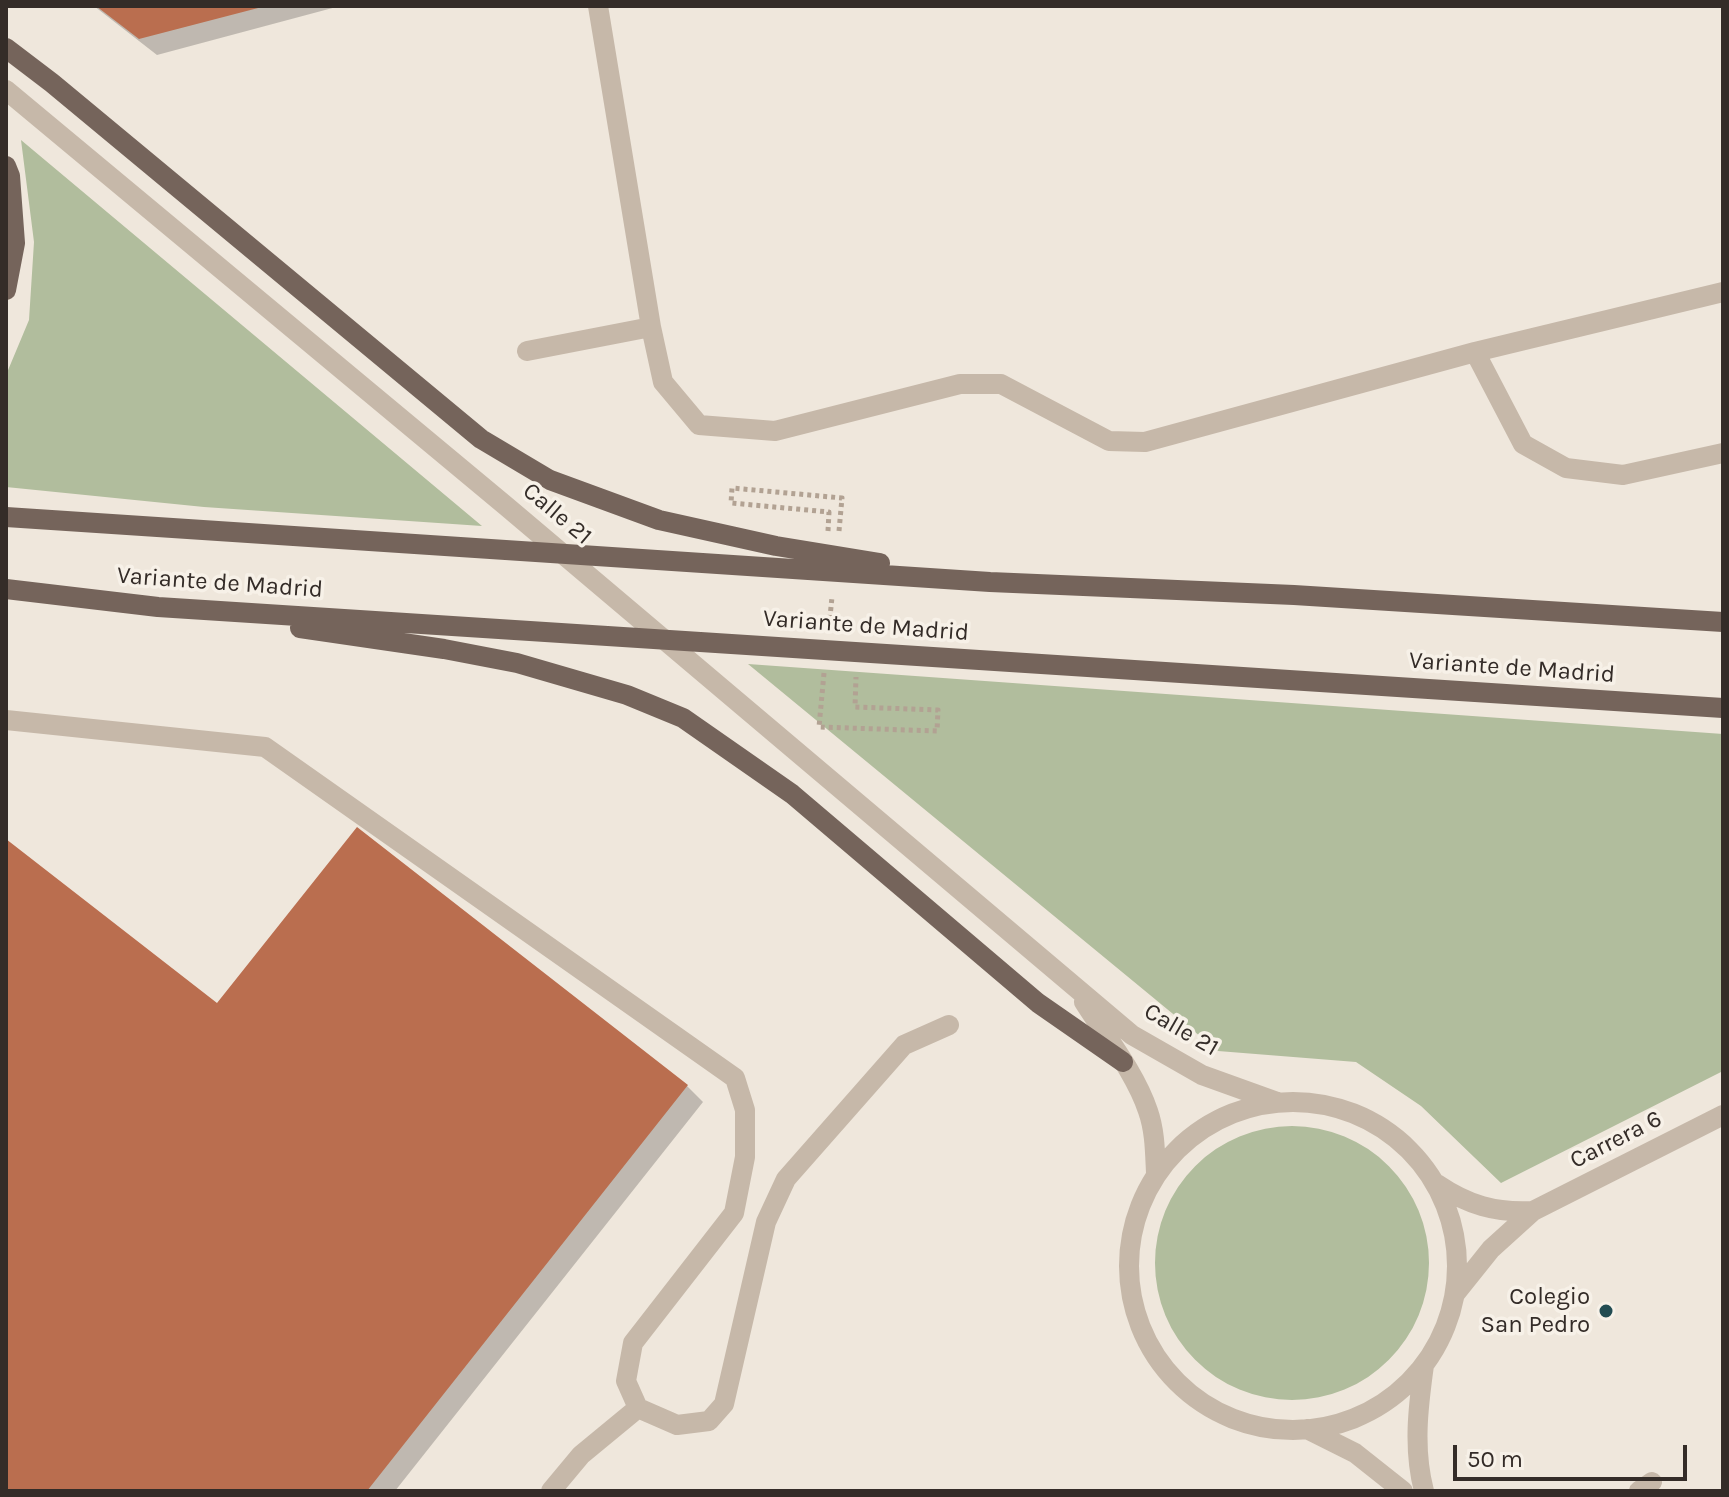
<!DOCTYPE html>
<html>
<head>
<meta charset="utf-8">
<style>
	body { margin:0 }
	#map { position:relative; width:1729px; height:1497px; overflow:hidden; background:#efe7dc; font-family:Karla,sans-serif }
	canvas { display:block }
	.frame { position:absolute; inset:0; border:8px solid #342c28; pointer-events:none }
	.scale { position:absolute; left:1453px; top:1445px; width:234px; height:36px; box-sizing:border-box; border:4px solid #342c28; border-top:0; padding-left:10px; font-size:24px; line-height:28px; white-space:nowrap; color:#342c28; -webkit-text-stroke:6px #f7f1e8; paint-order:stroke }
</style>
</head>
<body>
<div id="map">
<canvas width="1729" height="1497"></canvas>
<div class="frame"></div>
<div class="scale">50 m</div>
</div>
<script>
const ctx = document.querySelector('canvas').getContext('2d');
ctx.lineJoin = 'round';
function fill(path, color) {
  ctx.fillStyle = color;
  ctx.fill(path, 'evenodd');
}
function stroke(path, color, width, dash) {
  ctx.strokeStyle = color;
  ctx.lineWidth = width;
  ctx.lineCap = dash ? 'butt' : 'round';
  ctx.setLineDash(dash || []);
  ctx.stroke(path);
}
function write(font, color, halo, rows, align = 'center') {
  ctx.font = font + ' Karla,sans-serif';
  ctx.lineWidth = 7;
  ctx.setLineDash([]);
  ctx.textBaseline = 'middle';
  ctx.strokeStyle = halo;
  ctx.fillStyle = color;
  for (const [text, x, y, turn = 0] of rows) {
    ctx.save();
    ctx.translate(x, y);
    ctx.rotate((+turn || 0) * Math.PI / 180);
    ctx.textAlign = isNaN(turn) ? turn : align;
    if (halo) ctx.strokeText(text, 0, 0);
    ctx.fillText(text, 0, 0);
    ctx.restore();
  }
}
const green = new Path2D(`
	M21 140 482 526 204 507 6 487V375L29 320 34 242Z
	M748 664 1723 734V1071L1501 1183 1421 1106 1356 1062 1218 1051Z
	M1155 1263a137 137 0 1 1 274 0a137 137 0 1 1-274 0Z`);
const shadow = new Path2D(`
	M94 6H340L157 55Z
	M6 841 217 1006 687 1086 703 1102 395 1491H6Z`);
const building = new Path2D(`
	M96 6H262V7L139 39Z
	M357 827 688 1085 367 1491H6V839L217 1003Z`);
const path = new Path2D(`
	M828 531 829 512 731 503 732 488 842 498 839 531
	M829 627 832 597
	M824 673 819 727 937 731 938 710 855 707 856 677`);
const minor = new Path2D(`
	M598 6 651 327 663 382 699 425 775 431 960 384H1001L1109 441 1145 442 1475 352 1723 292
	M6 90 506 506 1132 1035 1202 1075 1277 1102
	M527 351 651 327
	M1475 352 1523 444 1566 468 1623 475 1723 453
	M6 720 265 747 735 1078 745 1110V1157L734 1213 633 1343 626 1381 638 1408 677 1425 709 1421 724 1404 766 1222 786 1179 904 1045 949 1025
	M1084 1002C1106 1037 1135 1072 1148 1111 1155 1131 1155 1152 1156 1173
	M1129 1266a164 164 0 1 1 328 0a164 164 0 1 1-328 0Z
	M1437 1184C1468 1205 1495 1213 1533 1211
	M1455 1294 1491 1249 1533 1211 1723 1115
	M1424 1365C1418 1408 1413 1449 1424 1491
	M1307 1429 1355 1453 1403 1491
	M551 1491 581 1455 638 1408
	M1639 1491 1652 1482`);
const major = new Path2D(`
	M6 48 52 83 481 439 550 480 659 520 776 546 880 563
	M6 166 10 176 15 243 6 290
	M6 517 990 582 1294 595 1723 622
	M6 589 158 607 1723 708
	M300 628 444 649 517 663 627 695 683 718 792 794 1038 1003 1123 1062`);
const markers = [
	[1606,1311,8,"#224c52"]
];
const streetNames = [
	["Calle 21",557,514,40],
	["Variante de Madrid",220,583,4],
	["Variante de Madrid",866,626,4],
	["Variante de Madrid",1512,668,4],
	["Calle 21",1181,1030,30],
	["Carrera 6",1616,1140,-27]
];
const poiNames = [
	["Colegio",1590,1297],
	["San Pedro",1590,1325]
];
fill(green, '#b1bd9d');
fill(shadow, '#0003');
fill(building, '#ba6e4f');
stroke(path, '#b2a293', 5, [4, 4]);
stroke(minor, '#c6b8a9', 20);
stroke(major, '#75645b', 20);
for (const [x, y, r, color] of markers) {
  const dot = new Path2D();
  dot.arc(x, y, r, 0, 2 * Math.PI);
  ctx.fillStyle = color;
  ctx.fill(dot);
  stroke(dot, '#f7f1e8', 3);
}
write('24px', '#342c28', '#f7f1e8', streetNames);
write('24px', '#342c28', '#f7f1e8', poiNames, 'right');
</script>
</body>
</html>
